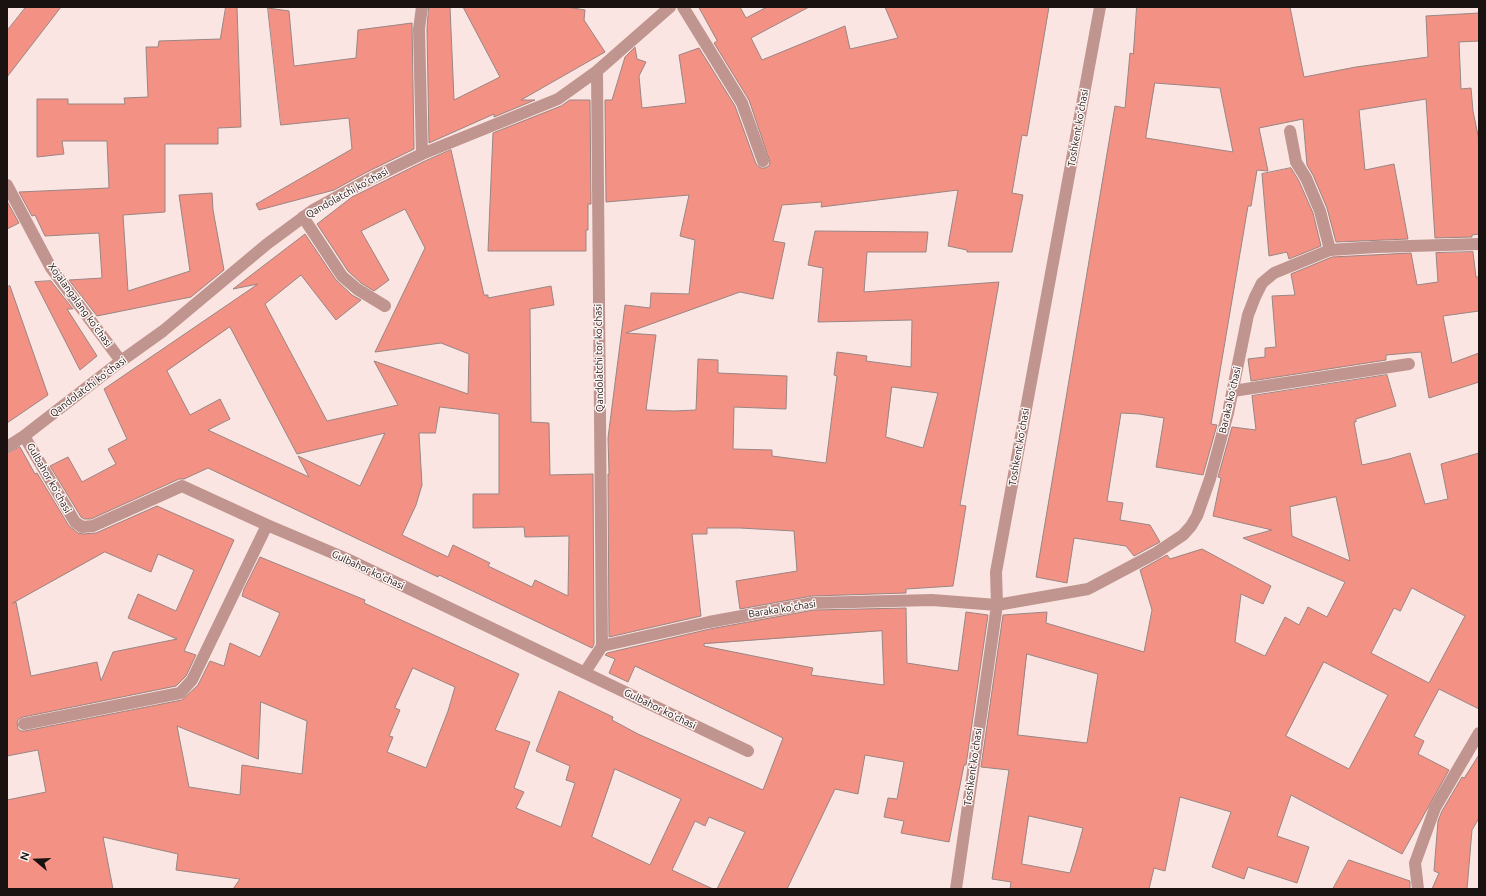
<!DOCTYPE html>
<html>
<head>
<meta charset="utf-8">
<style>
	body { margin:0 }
	#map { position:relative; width:1486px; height:896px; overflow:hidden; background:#fbe5e2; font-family:Ubuntu,sans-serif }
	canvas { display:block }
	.frame { position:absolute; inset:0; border:8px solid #191211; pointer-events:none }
	.north { position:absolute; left:16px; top:840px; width:40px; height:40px; -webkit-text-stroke:3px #fef6f4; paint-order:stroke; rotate:289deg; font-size:11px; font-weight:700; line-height:16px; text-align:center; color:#191211 }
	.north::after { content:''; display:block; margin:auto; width:14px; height:18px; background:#191211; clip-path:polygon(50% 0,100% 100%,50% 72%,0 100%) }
</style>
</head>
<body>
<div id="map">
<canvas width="1486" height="896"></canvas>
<div class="frame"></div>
<div class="north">N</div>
</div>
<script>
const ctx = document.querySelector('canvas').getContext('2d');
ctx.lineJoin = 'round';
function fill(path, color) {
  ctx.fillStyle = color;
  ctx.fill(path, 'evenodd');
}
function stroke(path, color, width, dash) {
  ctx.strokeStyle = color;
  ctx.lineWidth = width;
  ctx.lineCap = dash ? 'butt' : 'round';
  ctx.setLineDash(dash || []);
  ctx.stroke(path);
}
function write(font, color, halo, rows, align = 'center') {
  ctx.font = font + ' Ubuntu,sans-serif';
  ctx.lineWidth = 3;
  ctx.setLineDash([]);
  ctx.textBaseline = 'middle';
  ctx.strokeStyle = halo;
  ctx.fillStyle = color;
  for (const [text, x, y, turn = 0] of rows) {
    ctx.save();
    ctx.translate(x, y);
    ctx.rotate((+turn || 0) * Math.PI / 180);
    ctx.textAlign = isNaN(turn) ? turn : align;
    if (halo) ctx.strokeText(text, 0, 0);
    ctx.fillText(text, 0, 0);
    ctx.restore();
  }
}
const building = new Path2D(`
	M26 7H61L7 77V31Z
	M226 7H237L241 127 218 128V144H165V212L123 215 128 291 190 271 179 195 212 193 213 210 224 270 191 297 97 316 69 280 102 278 99 233 45 236 35 215 32 216 19 192 109 188 107 141H62L64 154 37 157V99H68V104H125L124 98 148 97 146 47H158L159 41 220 39Z
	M429 7H450L454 100 500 77 463 7H567L585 10 584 20 605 52 521 100H535L494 117V114L429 143 427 29Z
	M699 7H740L746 18 767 7H809L751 38 762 60 845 26 850 49 898 38 885 7H1049L1027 136 1022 135 1012 193 1023 195 1012 252H967V250L948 246 958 190 821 207 822 202 782 205 773 241 785 243 773 299 740 292 626 333 656 335 646 410 674 411 696 410 698 359 718 360V373L787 376 786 409 734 407 733 449 772 450V456L826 463 837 376 834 375 837 352 867 356 866 361 911 367 912 320 818 322 823 268 808 265 815 231 928 232 926 252H867L864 292 999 282 960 505 966 506 953 586 906 589V593L812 596 740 609 736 581 797 571 794 531 740 528H707V534H692L701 616 609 637 608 474H609L608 438 625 305 650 308 651 293 689 294 695 240 680 236 689 195 606 202 605 100H612L625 57 635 47 637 59 646 62 639 76 642 108 686 103 679 55 699 48 735 106 756 164 761 168H765L769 166 770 162 749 100 714 43 717 41ZM892 387 938 393 923 448 886 437Z
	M1137 7H1290L1304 77 1356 67 1428 57 1426 16 1479 13V41L1459 42 1461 89 1471 88 1473 111 1479 140V234L1472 235V237L1435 238 1426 99 1359 110 1365 170 1394 164 1408 239 1336 242 1327 208 1313 175 1307 165 1303 119 1259 128 1268 171 1257 170 1251 206H1248L1211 424 1217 425 1203 475 1156 467 1164 418 1139 414 1121 413 1107 501 1123 503 1120 520 1150 525 1160 542 1134 556 1126 546 1074 538 1067 583 1036 577 1115 106 1125 108 1130 53 1133 54ZM1155 83 1220 88 1233 152 1146 138Z
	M268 8 289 11 294 66 356 58 358 30 412 23 414 149 365 173 334 190 259 210 256 204 352 149 349 118 281 125Z
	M570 100H590L591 204H588V230H586V251H488L493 133 561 106Z
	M451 150 484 295H488V298L551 286 554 305 530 309 531 422 549 423 550 475 593 474 594 644 592 648 439 575 438 577 208 468 184 479H179L91 519H84L81 517 50 466 68 457 82 482 116 464 108 449 127 439 104 389 258 284 233 289 305 234 336 280 352 295 361 300 336 320 301 275 265 304 327 421 398 405 374 361 468 394 469 354 441 343 375 352 425 248 405 209 361 231 389 280 374 291 361 283 348 271 317 224 352 197 425 161ZM230 327 297 454 385 433 360 486 298 456 309 477 208 430 230 419 220 399 190 415 167 371ZM440 407 499 414V494H473V528L524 527 525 537 569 536 568 596 535 580 532 587 488 566 490 563 453 545 448 557 402 535 416 505 422 485 419 433H435Z
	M1291 168 1299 181 1313 213 1321 246 1289 259 1287 252 1269 256 1262 174Z
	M7 201 19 223 7 229Z
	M1473 252 1476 277H1479V311L1443 316 1452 363 1479 353V382L1429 398 1421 352 1386 355V360L1251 381 1248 359 1265 357V348L1276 347 1272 296 1295 295 1291 274 1332 257 1411 253 1417 285 1438 282 1436 253Z
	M51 281 73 309H67L97 356 80 370 35 282Z
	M10 286 48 395 7 423V287Z
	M1387 375 1396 406 1356 419V422H1354L1362 465 1389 459 1410 453 1425 504 1448 499 1441 464 1479 453V709L1439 689 1414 736 1424 741 1418 754 1449 770 1402 854 1291 795 1277 836 1309 847 1297 883 1248 867 1244 879 1212 867 1231 812 1180 797 1165 871 1154 868 1149 889H1010L1011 882 992 879 1009 770 981 767 1003 615 1047 612 1046 623 1144 652 1152 610 1140 570 1167 555 1170 559 1202 549 1271 586 1263 604 1241 594 1235 642 1265 656 1285 617 1299 625 1308 607 1327 617 1345 582 1243 538 1272 530 1213 516 1221 478 1218 477 1232 427 1256 430 1252 396ZM1336 497 1350 561 1292 536 1290 507ZM1412 588 1465 616 1429 683 1371 653 1394 608 1400 611ZM1027 654 1098 674 1087 743 1018 735ZM1324 662 1388 695 1349 769 1286 736ZM1029 816 1083 828 1077 850 1070 873 1022 864Z
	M20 447 35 474 37 473 69 526 78 533 83 534 96 533 157 506 234 540 184 651 196 655 186 676 176 686 23 717 19 719 17 722 18 729 21 731H25L182 700 198 685 210 661 224 666 230 643 260 657 280 613 242 596 244 589 260 557 365 600 364 603 519 674 495 730 530 742 514 788 524 792 516 808 561 827 575 783 566 780 570 766 536 751 559 691 613 717 612 720 638 734 763 790 783 738 635 666 628 682 609 673 615 659 605 655 607 653 710 629 814 610 906 608 907 663 958 671 966 612 988 615 966 765H964L949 842 901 833 904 821 884 817 888 798 897 799 904 762 865 755 858 794 835 789 787 889H717L745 832 709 817 705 826 695 821 672 870 713 889H233L240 879 176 870 178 854 103 837 113 889H7V800L46 792 38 750 7 756V454ZM105 552 151 572 158 554 194 570 176 611 138 594 128 618 177 639 113 652 101 681 97 662 31 676 16 602 13 603ZM882 631 884 685 811 675 813 668 704 646V644ZM413 668 455 687 448 711 426 768 387 752 393 737 389 736 400 710 395 708ZM261 702 307 721 302 774 242 765 240 795 189 787 177 726 258 759ZM615 769 681 799 650 865 592 837Z
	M1479 755V818L1472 830 1467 889H1432L1439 873 1434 871 1438 821 1442 811 1462 777 1464 778Z
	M1349 860 1410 881V889H1333Z`);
const lane = new Path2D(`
	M1290 131 1296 162 1306 178 1320 211 1330 250
	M303 217 342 276 357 289 385 306
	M1233 391 1409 364`);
const street = new Path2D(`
	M683 7 742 103 763 161
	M597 71 602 646
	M422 154 419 29 422 7
	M7 185 51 268 121 361
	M24 436 75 522 82 527 93 526 182 486 267 525 347 559 748 751
	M7 447 24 436 121 361 163 331 267 244 313 210 368 180 422 154 558 99 597 71 670 7
	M585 672 602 646 709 622 813 603 932 600 997 605 1088 589 1156 553 1183 535 1191 526 1197 516 1210 479 1228 413 1248 315 1255 297 1262 283 1274 273 1330 250 1376 247 1479 244
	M24 724 180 693 192 680 267 525
	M956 889 997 605 996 572 1100 7
	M1418 889 1415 863 1435 808 1479 733`);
const streetNames = [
	["Toshkent koʻchasi",1078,128,-80],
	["Qandolatchi koʻchasi",347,193,-29],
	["Xojalangalang koʻchasi",80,305,54],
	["Qandolatchi tor ko‘chasi",599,358,-91],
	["Qandolatchi koʻchasi",88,387,-37],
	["Baraka koʻchasi",1230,400,-77],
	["Toshkent koʻchasi",1019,447,-80],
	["Gulbahor koʻchasi",49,478,60],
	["Gulbahor koʻchasi",368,570,25],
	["Baraka ko'chasi",782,609,-9],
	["Gulbahor koʻchasi",660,709,26],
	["Toshkent koʻchasi",973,767,-82]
];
fill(building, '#f39184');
stroke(building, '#998582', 1);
stroke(lane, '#c1958f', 12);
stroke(street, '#c1958f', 12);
write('10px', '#191211', '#fef6f4', streetNames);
</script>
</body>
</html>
